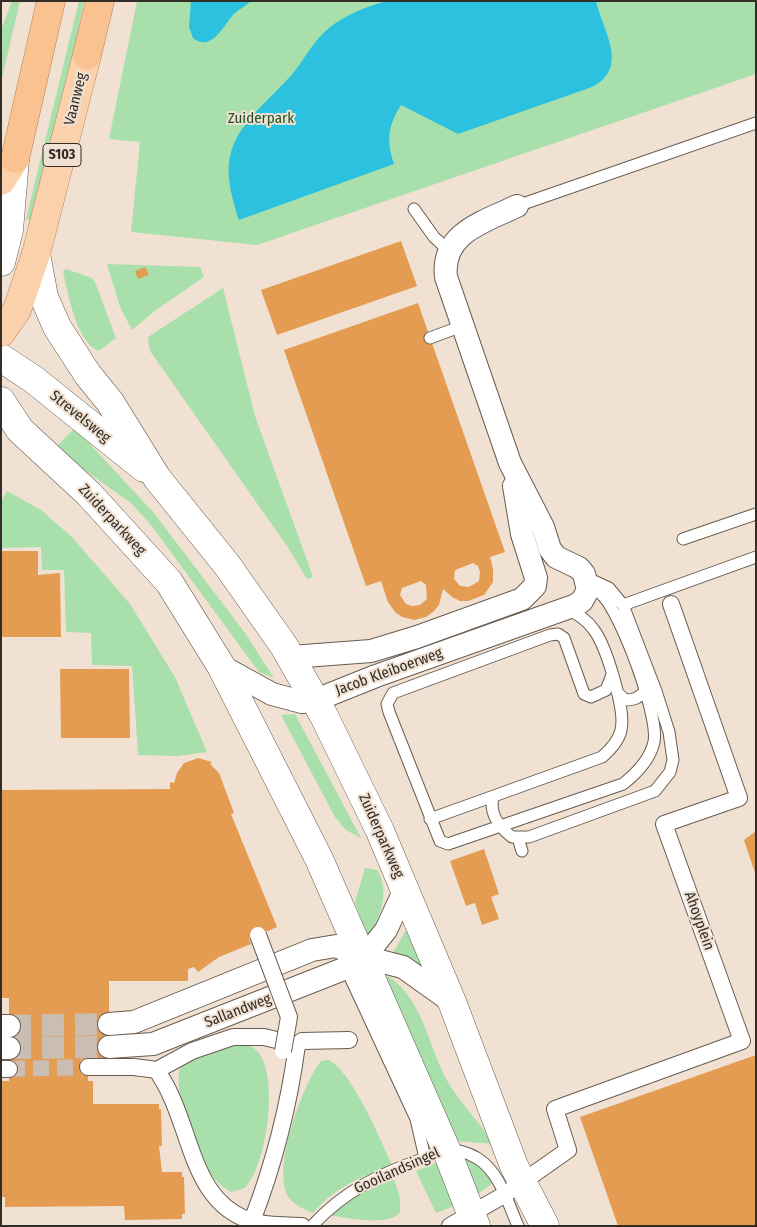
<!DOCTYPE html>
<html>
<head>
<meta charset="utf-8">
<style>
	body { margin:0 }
	#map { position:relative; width:757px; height:1227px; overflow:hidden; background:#f0e1d3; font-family:"Fira Sans Condensed",sans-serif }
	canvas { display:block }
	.frame { position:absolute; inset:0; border:2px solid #332d28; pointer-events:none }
</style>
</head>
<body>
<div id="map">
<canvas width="757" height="1227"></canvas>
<div class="frame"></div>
</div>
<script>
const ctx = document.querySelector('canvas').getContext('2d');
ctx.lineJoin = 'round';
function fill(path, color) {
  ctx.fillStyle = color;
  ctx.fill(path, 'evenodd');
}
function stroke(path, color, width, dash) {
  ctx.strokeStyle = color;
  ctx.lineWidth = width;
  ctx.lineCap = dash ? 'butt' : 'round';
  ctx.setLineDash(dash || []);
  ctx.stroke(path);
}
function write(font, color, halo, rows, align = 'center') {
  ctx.font = font + ' "Fira Sans Condensed",sans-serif';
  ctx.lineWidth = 4;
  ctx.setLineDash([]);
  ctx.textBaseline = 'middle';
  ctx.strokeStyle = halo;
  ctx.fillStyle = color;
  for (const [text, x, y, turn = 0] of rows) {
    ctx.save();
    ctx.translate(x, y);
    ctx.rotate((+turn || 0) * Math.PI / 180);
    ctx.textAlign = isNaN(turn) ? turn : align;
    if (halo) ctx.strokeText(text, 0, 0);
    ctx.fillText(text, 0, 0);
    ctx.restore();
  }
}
const green = new Path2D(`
	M12 1H20L1 82V30Z
	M79 1H84L72 60 30 220 26 219Z
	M137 1H756V74L257 245 131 232 140 142 109 139Z
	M107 264 200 267 204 277 156 310 132 330 120 307Z
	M66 269 92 278 95 282 116 338 99 351C77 344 67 291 63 271Z
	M223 288 255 416 313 577 307 579 287 546 150 351 148 337Z
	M75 428 154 513 245 633 274 678 259 672 151 525 131 503 72 461 57 446Z
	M7 491 41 510 72 537 130 604 175 677 207 752 178 756 138 755 132 666 92 665 91 633 66 632 64 570H42L41 547 1 548V501Z
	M295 714 361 838 346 830 335 817 281 715Z
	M365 868 377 870C391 891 380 919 367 937L355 902Z
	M406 930 424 971 393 953Z
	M388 976C425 1001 428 1048 449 1084 462 1104 479 1123 493 1142L492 1144 456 1141 384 980Z
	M238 1042C247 1044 255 1046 260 1055 278 1082 267 1164 245 1188L231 1192C222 1187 214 1180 209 1171 198 1149 166 1082 184 1062 198 1048 219 1046 238 1042Z
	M328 1060C351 1069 381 1141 392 1165 361 1177 335 1187 313 1213 305 1210 295 1205 290 1199 269 1173 303 1084 321 1061Z
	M461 1159C477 1162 485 1170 493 1183L475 1196Z
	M438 1162 459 1204 436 1213 416 1171Z
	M394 1179 400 1198V1212C391 1227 346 1218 329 1215L355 1195Z`);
const water = new Path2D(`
	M191 1H251C245 7 237 10 232 16 223 27 211 52 193 38L189 27Z
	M387 1H596C603 31 630 68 592 87L458 134 401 105C388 126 386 140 394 164L239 220C232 199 224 171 232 149 242 119 274 96 294 72 305 58 314 40 329 28 347 14 365 7 387 1Z`);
const building = new Path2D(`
	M401 241 417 286 277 335 261 290Z
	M145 267 149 275 138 279 135 271Z
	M418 303 505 552 490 557 493 569V582L484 595 468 601H460L452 597 443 589 439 605 433 612 426 617 414 620 402 617 395 612 388 602 381 581 366 586 284 350ZM473 563 478 566 480 572 479 581 469 587 460 586 454 579 455 570ZM421 581 426 585 427 599 420 605 412 606 406 604 400 595 402 588Z
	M1 551H38V575L60 573 61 637H1Z
	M60 669H129L130 738H61Z
	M198 758 212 762 210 764 219 773 234 813 231 814 277 927 249 939 251 944 219 957 198 972 194 967 188 969V981H109V1059H88V1081H93V1104H159V1109H161L162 1146H159L162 1172H182V1177H184L185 1214H182V1219L125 1220 124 1206 5 1207V1197H1V1081H9V998H1V790L170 789V782L174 783 177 773 184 763Z
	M756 831V873H755L744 840Z
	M484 849 499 894 491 897 499 919 482 925 475 903 466 906 450 861Z
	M756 1055V1226H618L580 1117Z`);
const pedestrianTunnel = new Path2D(`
	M9 1069 88 1067`);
const minorTunnel = new Path2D(`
	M9 1026 109 1024
	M9 1048 109 1047`);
const service = new Path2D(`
	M517 206 756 123
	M414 209 434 237 449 251
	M430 338 462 326
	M683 539 756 514
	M587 585C592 588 599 591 603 596 622 616 659 716 654 742 650 760 637 773 623 784L448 844 440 841 389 712 387 704 393 693 550 635 558 634 564 638 584 694 591 697 606 690 612 675
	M623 605 756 557
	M617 692 625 700C634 700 639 698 645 691
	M493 797C489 813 499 827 512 837H529L655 791 670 772 673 760 669 732 656 691 623 605 609 588 585 577
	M430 819 602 757C610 750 619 741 621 730 626 710 606 646 594 630 587 620 579 615 567 609
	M518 838 522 851
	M344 964 416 1119 425 1158
	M312 1226C344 1191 378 1175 422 1159 430 1156 439 1150 447 1150 456 1149 469 1153 477 1158 499 1171 508 1203 518 1226`);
const pedestrian = new Path2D(`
	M296 1047 302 1041 349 1040
	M88 1067H134L157 1070 192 1051 233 1037H264L297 1045C289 1105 274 1164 252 1221
	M1 1069H9
	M157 1070C161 1078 167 1086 170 1094 192 1139 196 1205 252 1221 267 1226 286 1225 302 1226
	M450 1226 504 1195 568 1150 555 1109 742 1041 664 824 739 798 671 604`);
const minor = new Path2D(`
	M291 657 371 651 417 637 522 599 535 586 536 578 522 534 514 486
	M221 666 272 694 302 702 316 700 376 676 576 605 582 601 588 590 584 574 579 568 556 557 550 549 543 527 510 463 446 277C441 233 484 222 517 206
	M109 1024 134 1022 312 950 336 946 360 956 403 967 452 1002
	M1 1026H9
	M109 1047 153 1044 346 968 374 945 386 930 405 889
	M1 1048H9`);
const secondary = new Path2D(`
	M36 254 44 297 57 327 88 375 110 402 157 478 227 565 284 646 324 716 380 831 452 1002 514 1166 545 1226
	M1 262 9 230 15 159
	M1 358 33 379 144 468
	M1 401 20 430 89 494 169 582 221 666 319 859 446 1149 476 1226`);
const primary = new Path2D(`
	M1 181 15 159
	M1 333 17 310 36 254 87 55`);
const trunk = new Path2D(`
	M87 55 100 1
	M15 159 51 1`);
const pedestrianBridge = new Path2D(`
	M258 935 289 1017 283 1051`);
const shields = [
	[62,155,38]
];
const shieldNames = [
	["S103",62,155]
];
const streetNames = [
	["Vaanweg",76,99,-76],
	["Strevelsweg",80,417,39],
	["Zuiderparkweg",112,520,47],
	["Jacob Kleiboerweg",389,672,-20],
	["Zuiderparkweg",381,836,66],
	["Ahoyplein",699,921,70],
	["Sallandweg",238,1011,-21],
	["Gooilandsingel",397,1171,-24]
];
const parkNames = [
	["Zuiderpark",261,119]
];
fill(green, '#a9dfab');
fill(water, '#2bc1df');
fill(building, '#e39c51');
stroke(pedestrianTunnel, '#cabdb1', 16, [16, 8]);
stroke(minorTunnel, '#cabdb1', 22, [22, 11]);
stroke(service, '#695c50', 13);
stroke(pedestrian, '#695c50', 18);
stroke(minor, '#695c50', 24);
stroke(secondary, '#695c50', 29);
stroke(primary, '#b4835a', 29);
stroke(trunk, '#b4835a', 29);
stroke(service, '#fff', 11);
stroke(pedestrian, '#fff', 16);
stroke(minor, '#fff', 22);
stroke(secondary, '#fff', 28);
stroke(primary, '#fbd1ac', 28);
stroke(trunk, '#fac290', 28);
stroke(pedestrianBridge, '#695c50', 18, []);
stroke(pedestrianBridge, '#fff', 16);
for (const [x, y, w] of shields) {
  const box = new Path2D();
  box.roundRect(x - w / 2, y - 11.5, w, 23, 4);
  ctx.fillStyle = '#f0e1d3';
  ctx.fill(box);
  stroke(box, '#332d28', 1);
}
write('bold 14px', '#332d28', null, shieldNames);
write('15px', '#332d28', '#f0e1d3', streetNames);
write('15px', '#1e5224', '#f0e1d3', parkNames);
</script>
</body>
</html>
